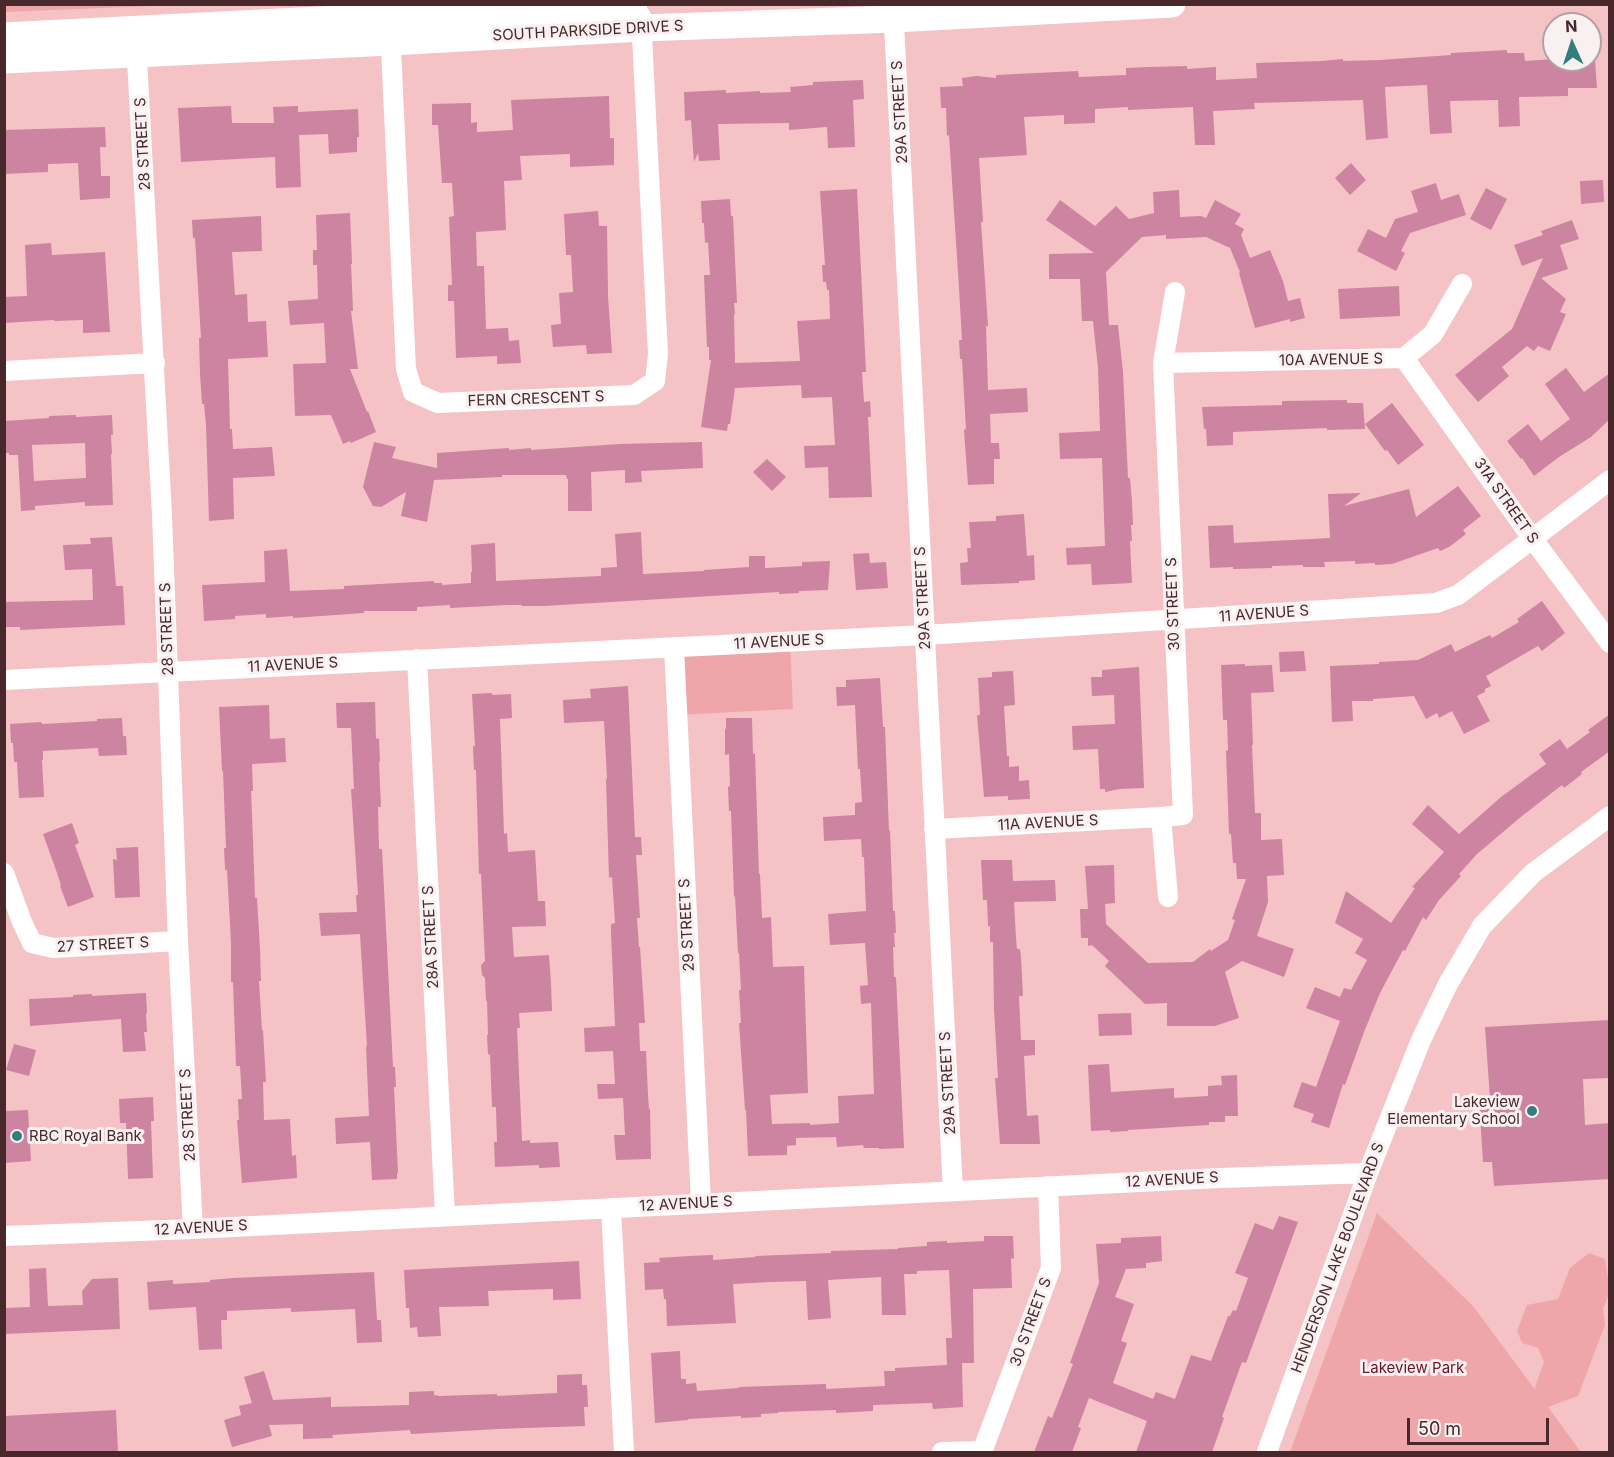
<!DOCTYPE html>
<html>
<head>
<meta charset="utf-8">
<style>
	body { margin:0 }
	#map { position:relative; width:1614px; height:1457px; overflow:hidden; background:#f5c3c6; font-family:Inter,sans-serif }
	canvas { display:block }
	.frame { position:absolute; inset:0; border:6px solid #48282b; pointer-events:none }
	.north { position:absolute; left:1542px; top:12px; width:60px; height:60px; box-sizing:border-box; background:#f9f0f1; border:2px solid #b2a0a2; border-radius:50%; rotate:357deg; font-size:16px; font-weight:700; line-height:24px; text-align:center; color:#48282b }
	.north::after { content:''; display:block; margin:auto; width:21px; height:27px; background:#347d7d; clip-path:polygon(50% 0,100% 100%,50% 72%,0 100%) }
	.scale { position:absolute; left:1407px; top:1418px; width:142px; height:27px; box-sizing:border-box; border:3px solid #48282b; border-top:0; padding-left:8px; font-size:18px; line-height:21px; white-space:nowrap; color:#48282b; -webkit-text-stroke:4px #f9f0f1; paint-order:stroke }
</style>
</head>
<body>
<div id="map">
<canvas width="1614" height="1457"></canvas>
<div class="frame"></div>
<div class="north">N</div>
<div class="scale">50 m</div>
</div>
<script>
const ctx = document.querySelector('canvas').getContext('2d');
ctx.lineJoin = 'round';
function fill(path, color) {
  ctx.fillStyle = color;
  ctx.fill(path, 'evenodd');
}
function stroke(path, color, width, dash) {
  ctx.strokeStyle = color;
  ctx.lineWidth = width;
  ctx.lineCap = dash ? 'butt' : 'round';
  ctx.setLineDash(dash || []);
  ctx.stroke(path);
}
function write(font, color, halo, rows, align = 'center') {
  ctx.font = font + ' Inter,sans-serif';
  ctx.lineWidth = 6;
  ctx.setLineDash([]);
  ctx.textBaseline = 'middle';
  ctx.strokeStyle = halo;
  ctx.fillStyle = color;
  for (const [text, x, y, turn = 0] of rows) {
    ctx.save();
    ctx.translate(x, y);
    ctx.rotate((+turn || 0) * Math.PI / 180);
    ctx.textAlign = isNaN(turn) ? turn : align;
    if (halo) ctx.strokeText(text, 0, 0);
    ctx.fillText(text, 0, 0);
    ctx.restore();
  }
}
const green = new Path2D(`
	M5 4H175V5L5 12Z
	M790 641 793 709 677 715 674 647Z
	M1377 1213 1473 1306 1536 1391 1535 1387 1544 1362 1538 1348 1522 1343 1517 1331 1527 1305 1558 1299 1570 1268 1589 1253 1605 1259 1610 1291 1603 1309 1605 1325 1578 1396 1548 1407 1581 1452H1290Z`);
const building = new Path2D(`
	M1507 50V53H1524L1525 61 1554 59 1595 60 1597 88H1568V96L1519 97 1520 126 1499 127 1498 100 1450 101 1452 133 1430 134 1427 85 1385 87 1388 138 1366 140 1363 100 1254 103 1255 109 1213 111 1215 145H1195L1193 107 1128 110V107L1095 109V123L1064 124V115L1024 117 1027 155 979 158 983 222H981L988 326H986L988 390 1027 388 1028 412 990 414 991 443H999L1000 459H994V484L968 485 964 430 966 429 962 359H960L959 340H962L959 288 949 135 947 136 946 108H941L940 87 963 86 962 78 976 76 996 78V75L1078 71 1079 77 1126 75V68L1149 67 1187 66V69L1216 67V80L1257 78 1256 63 1321 61 1343 59V61L1380 60 1451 55V53Z
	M863 80 864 99 853 100 855 147 828 148 827 127 789 130V123L718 124 720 160 699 161 698 153 694 162 691 120 685 121 684 92 726 90V93L760 91V93L791 92 790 87 813 85V82Z
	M609 96 610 138H614V165L570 167V154L520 156 522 180 504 181 506 230 476 232 477 266H484L486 329 508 328 509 341 519 340 521 363 497 364V356L456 358 454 301H448V285H452L449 217 454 216 452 183H442L438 125H432V104L471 103V123L477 122V132L513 130 511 100Z
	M231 106 232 123H274L273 107 298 106V112L358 109 359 137H357V152L329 154 328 134 299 135 301 187 276 188 275 157 181 162 178 108Z
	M105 127 106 147H100L101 176H110V198L80 200 78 163 48 164V172L4 174V130Z
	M1351 163 1366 180 1350 195 1335 178Z
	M1603 180 1604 202 1581 204 1580 181Z
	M1436 183 1441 200 1459 194 1466 215 1410 233 1401 251 1405 253 1396 271 1357 251 1368 229 1386 238 1395 219 1418 212 1411 191Z
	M1486 188 1507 199 1491 230 1470 219Z
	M857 189 866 372H862L864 402 870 401 871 417H868L872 497 829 498 828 467 805 468 804 446 835 445 832 397 802 398 801 385 735 388 730 424H728L727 431 701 427 711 360H709V347H707L704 275H710L708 242 705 243 704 223H702L701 201 730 199 731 216H733L737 303H734L735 314H734L735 363 800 361 797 321 830 319 829 290H827L826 282H823L822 265H825L820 191Z
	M1179 190 1180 217 1201 216 1206 218 1215 200 1241 214 1235 224 1244 229 1241 235 1250 258 1270 250 1283 281 1288 301 1300 298 1305 318 1290 322V319L1255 328 1239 273 1240 272 1230 248 1206 237 1166 239V235L1142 237 1106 272 1109 325H1118L1123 372 1128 478H1130L1132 502 1133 525H1131L1132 541H1130L1132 583 1092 585 1091 564 1067 565 1066 548 1105 546 1102 458 1060 459 1059 433 1100 431 1098 368 1093 321H1082L1080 279H1049V254L1094 253 1046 220 1060 200 1095 226 1116 206 1129 219 1154 213 1153 192Z
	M598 211 599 226H607L608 296 612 353 587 354 586 345 553 347 551 325 561 324 559 293 573 292 571 255H566L564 214Z
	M350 213 352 264H351L353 311H351L358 369H350L367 412 368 411 376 432 351 443 350 441 343 444 331 415 295 416 293 364 326 363 324 323 290 325 288 301 318 299 317 265H313V250H317L316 215Z
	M261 216 262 251 232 252 235 295 247 294 248 322 266 321 268 357 228 359 230 429H232L233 449 272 447 275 476 233 478 234 519 209 521 206 425 204 404H202L200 374 199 338H201L195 238H193L192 220Z
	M1572 220 1579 239 1560 245 1568 269 1541 278 1566 299 1560 312 1566 314 1550 351 1538 346 1534 351 1527 346 1502 367 1509 376 1478 402 1455 375 1512 329 1543 258 1522 266 1514 245 1543 235 1541 231Z
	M51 243 52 255 105 252 110 332 83 333V320L54 321V320L4 323V297L27 296 25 245Z
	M1399 286 1400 316 1340 319 1338 289Z
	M1566 368 1584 392 1610 373V419L1591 437 1559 457 1534 476 1522 458 1521 459 1507 441 1528 424 1541 441 1570 419 1545 384Z
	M1347 400V403H1363L1365 429 1327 430V428L1233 432V445L1207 446 1206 429H1204L1202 407 1282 405V401Z
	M1392 403 1424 445 1398 465 1387 450 1385 451 1365 424Z
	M76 415V417L112 415 113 435H111L112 454H111L113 505 85 506V502L35 506V510L21 511 18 455H9V453H4V421L49 418V416ZM85 443 86 478 34 481 32 445Z
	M374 442 396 447 392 458 437 468V453L509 448V450L531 448V450L620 444 702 442 703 468 641 471 642 482 625 483V470L591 472 592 511H568V479H567L566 475H502V477L434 480 427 522 401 516 406 492 381 507 373 506 363 487Z
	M767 459 786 477 772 491 753 472Z
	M1458 486 1481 516 1463 530 1466 534 1449 547 1440 551 1438 548 1392 564 1375 565V563L1355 564V561L1324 562 1325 567H1303V565L1272 566V568L1233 569V567L1210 568 1208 526 1233 525 1234 543 1330 538 1328 494 1361 493 1344 506 1409 489 1416 517Z
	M1024 514 1027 556 1034 555 1035 580 1019 581V583L961 585 960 563 968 562 967 548H971L969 522 996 521V516Z
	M641 532 643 574 704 571V570L749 567V556H765V568L802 566V562L830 561 828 590 799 591V593L779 594V592L544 606H522V605H508L450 608V605L417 607V611H364V613L293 618V616L266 618V614L235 616V619L204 621 202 585 265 582 264 551 287 549 290 591 344 589V586L434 581V583H442V585L471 583V572H472L471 545 495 543 496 581 601 576V568L617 567 615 534Z
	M112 537 116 586H123L125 625 20 630V627H4V602L93 600 92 569 65 570 63 545 91 544 90 538Z
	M869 553 870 563 886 562 888 588 856 590 853 554Z
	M1542 601 1565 633 1542 651 1538 646 1486 676 1491 686 1485 689V692L1477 696 1490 721 1464 734 1452 711 1439 718 1437 713 1426 719 1414 696 1373 699V701H1352L1353 721 1332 722 1330 666 1379 664V662L1418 660 1451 644 1455 652 1490 635 1492 638 1519 622 1517 619Z
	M1304 651 1306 671 1280 672 1279 652Z
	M1245 664V666L1272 665 1274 692 1251 693 1253 745H1252L1255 813H1261V840L1282 839 1284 875 1267 876 1268 902 1257 936 1294 949 1284 977 1242 961 1225 972 1239 1018 1215 1026H1167V1003L1145 1004 1105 966 1109 961 1092 945 1088 946V938H1081L1080 909H1088L1085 866 1114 865 1115 903 1105 904 1106 924 1148 963 1193 962 1210 949 1211 951 1228 940 1235 920 1232 919 1246 879H1237L1236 863H1233L1231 834H1229L1226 751 1228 750 1227 720H1223L1221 665Z
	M1139 667 1144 788 1120 789 1105 792V789H1100L1098 749 1073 750 1072 726 1115 724 1114 695 1092 696 1091 677H1102V670Z
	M1013 671 1015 705 1004 706 1007 756H1009V767L1019 766V781L1029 780 1030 799 1008 800V796L984 797 977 715H980L978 678 992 677V672Z
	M880 678 883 727H885L889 831 890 830 893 911H895L896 933H894L895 947H893L894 977H896L904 1148 879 1149V1148H864L863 1145 837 1147 836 1137 796 1138V1145L787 1146V1155L748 1156 746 1110H745L739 1023H741L739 990H741L739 953H738L735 896 734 897 731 811H729L728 787 730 786 729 754 725 755V729H726V718H752L753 754 755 753 759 874H760L762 918 771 917 773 967 804 966 808 1093 770 1095 772 1124 810 1123V1125L839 1123 838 1096 874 1094 871 1003 861 1004 860 986 868 985 865 943 830 945 828 914 866 911 864 857H862L861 839 824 841 823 817 855 815V803L862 802 860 769H858L855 705 837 706 836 687H846V680Z
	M628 686 635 837H641L642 855H636L640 918H637L639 947H640L645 1023H639L640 1051H646L648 1095 649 1109H650L651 1159 616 1160 614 1135H625L623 1098 598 1099 597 1084H615L613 1051 585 1052 584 1028 615 1026 611 933V924L615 923 612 877 609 878 606 779H607L604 721 564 723 563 700 591 698 590 689Z
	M492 693V695L511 694 512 718 500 719 504 834 507 833 508 852 535 850 538 901H545L546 926 512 927 514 957 549 955 551 983 552 1011 519 1013 520 1028H517L522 1141 530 1140V1143L558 1142 560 1167 539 1168V1165L495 1167 494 1142H497L496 1107H492L490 1054 488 1055 487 1035H488L487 1001H486L485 978 482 975 481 965 485 961 481 874H479L476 770H474L473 746H475L472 694Z
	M375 702 376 739 379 738 380 762H379L381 807H378L379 849H382L393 1067H395L396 1087H394L398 1173H397V1179L372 1180 370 1142 336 1144 335 1118 369 1116 366 1046H367L360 934 321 936 319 913 357 912 356 895H358L351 789H354L351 728H337L336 703Z
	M269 705 270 739 285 738 286 762 252 764 253 791H251L253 840 255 898H257L260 949 261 981H259L262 1030H263L266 1082H263L264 1120 290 1119 292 1156 296 1155 297 1178 242 1183 237 1120H239L238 1099H242L240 1066H236L233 982H231V943L227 870H225L224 848H226L223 771H222L219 707Z
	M1610 714V751L1581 772 1582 774 1564 788 1562 785 1522 816 1477 854 1459 874 1461 876 1439 900 1426 920 1423 917 1405 951 1403 950 1380 993 1364 1032 1345 1085 1343 1084 1329 1128 1311 1122 1314 1114 1293 1107 1302 1082 1316 1087 1340 1021 1306 1008 1315 987 1340 997 1344 988 1351 990 1367 960 1355 953 1363 939 1335 923 1346 891 1391 923 1415 888 1412 887 1444 852 1412 824 1428 805 1459 834 1501 797 1546 764 1539 754 1560 739 1567 749 1590 732 1588 730Z
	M122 718 123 736H126L127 755 99 756 98 748 43 751V760H42L44 797 19 798 17 762H14L13 743H11L10 724 41 722 42 724 97 721V719Z
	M72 823 79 843 75 845 94 897 68 907 60 886 61 885 56 870 43 834Z
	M138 847 140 897 115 898 113 859 117 860 116 848Z
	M981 860H1012L1013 881 1055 880 1056 901 1014 902 1016 938 1017 949H1020L1021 957 1023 996H1019L1021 1040H1035V1055L1024 1056 1027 1116 1038 1115 1040 1144H1000L995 1078H998L994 1010 993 942H990V926H988L987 900H983Z
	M146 993 147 1013H146L147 1032H144L146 1051 123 1052 121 1019 30 1026 29 999 73 997V995L92 994V996Z
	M1131 1013 1132 1035 1099 1036 1098 1014Z
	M1610 1020V1078L1583 1079 1585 1125 1610 1123V1179L1494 1186 1492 1162H1483L1479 1099H1490L1485 1027Z
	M14 1044 36 1050 29 1076 6 1070Z
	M1109 1064 1111 1092 1174 1088V1098L1208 1096V1086L1222 1085 1221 1076 1237 1075 1238 1116H1225V1122H1209V1125L1128 1130V1131L1110 1132V1130L1091 1131 1088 1065Z
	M153 1097 154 1121H151L153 1178 128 1179 126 1123H120L119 1099Z
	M28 1110 31 1161 4 1163V1111Z
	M1279 1216 1298 1222 1246 1363 1242 1362 1222 1417 1224 1418 1212 1452H1136L1147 1421 1089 1398 1078 1427 1081 1428 1072 1452H1034L1048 1416 1052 1418 1073 1364 1070 1363 1099 1283 1096 1244 1121 1243V1238L1161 1236 1162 1261 1146 1263V1268L1126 1269 1115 1297 1134 1304 1121 1341 1127 1343 1113 1383 1153 1399 1156 1392 1175 1399 1191 1355 1211 1361 1228 1316H1230L1233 1310 1236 1311 1248 1278 1235 1273 1255 1223 1273 1230Z
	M984 1236H1013L1014 1259 1011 1258 1012 1288 973 1289 974 1363H962L963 1407 933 1409 932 1403 873 1405V1411L836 1413V1410L778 1412V1413L761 1414V1417L741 1418V1416L688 1419V1420L655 1423 651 1353 680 1351 681 1379H686V1384L696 1383 697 1391 739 1388V1387L826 1384V1389L885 1386 884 1371H895V1368L947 1365 946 1338H952L949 1270 917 1271V1274H904L906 1315H882L881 1277 828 1280 831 1318 808 1320 806 1281 770 1282 733 1284 736 1323 667 1326 666 1299H664L663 1289 645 1290 644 1263 660 1262 659 1258 689 1256 713 1255V1260L756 1257 755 1256 831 1253V1251L898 1249V1248L927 1246V1242L947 1241V1243L984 1241Z
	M579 1261 581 1299 553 1300V1289L488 1291 489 1306 439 1307 441 1336 418 1337 417 1327 410 1328 409 1308H406L404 1270Z
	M46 1268 48 1306 83 1305 82 1291 92 1279 118 1278 120 1329 4 1334V1308L30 1307 29 1269Z
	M374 1272 377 1320H381L382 1342 357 1343 355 1309 291 1312V1308L227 1311V1320H221L222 1349 199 1350 196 1307 149 1310 147 1282 173 1280V1284L210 1282V1280L233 1278Z
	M264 1371 273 1400 331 1397V1407L409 1405V1392L434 1391V1395L440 1396 497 1394V1396L557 1393V1375L582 1374V1385H587L588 1407H584L585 1426 498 1429 411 1434 410 1430 332 1435 333 1438 303 1439V1424L269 1425 272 1436 232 1447 224 1420 241 1415 239 1406 252 1403 244 1377Z
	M116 1410 118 1452H4V1416Z`);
const minor = new Path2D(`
	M893 4 953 1191
	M390 28 406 369 413 392 438 403 634 395 655 381 658 354 641 16
	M136 41 162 515 178 941 193 1229
	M1404 358 1532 538 1610 643
	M1163 363 1404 358 1433 334 1462 284
	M4 371 155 363
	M674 647 701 1203
	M417 659 445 1216
	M4 680 925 635 1436 603 1458 595 1610 480
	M934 829 1161 817
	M4 873 22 922 32 943 53 948 178 941
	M1168 897 1161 817 1183 815 1163 363 1175 292
	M611 1208 624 1452
	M4 1236 193 1229 1220 1178 1368 1173
	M942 1452 983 1451
	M982 1452 1051 1268 1048 1186
	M1267 1452 1368 1173 1421 1040 1448 984 1482 926 1533 873 1610 816`);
const secondary = new Path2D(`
	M4 36 634 4
	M4 60 391 42 642 28 894 19 1172 4`);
const markers = [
	[1532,1111,6,"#347d7d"],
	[17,1136,6,"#347d7d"]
];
const streetNames = [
	["SOUTH PARKSIDE DRIVE S",588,31,-3],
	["29A STREET S",900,112,-93],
	["28 STREET S",143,144,-93],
	["10A AVENUE S",1331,360,-1],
	["FERN CRESCENT S",536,399,-2],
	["31A STREET S",1506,501,55],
	["29A STREET S",923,598,-93],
	["30 STREET S",1173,604,-92],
	["11 AVENUE S",1264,614,-4],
	["28 STREET S",167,629,-92],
	["11 AVENUE S",779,642,-3],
	["11 AVENUE S",293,665,-3],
	["11A AVENUE S",1048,823,-3],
	["29 STREET S",687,925,-93],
	["28A STREET S",431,937,-93],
	["27 STREET S",103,945,-3],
	["29A STREET S",948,1083,-93],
	["28 STREET S",188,1115,-93],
	["12 AVENUE S",1172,1180,-3],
	["12 AVENUE S",686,1204,-3],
	["12 AVENUE S",201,1228,-3],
	["HENDERSON LAKE BOULEVARD S",1338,1258,-70],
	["30 STREET S",1031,1322,-70]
];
const poiNames = [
	["Lakeview",1520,1102],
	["Elementary School",1520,1119],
	["RBC Royal Bank",29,1136,"left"]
];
const parkNames = [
	["Lakeview Park",1413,1368]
];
fill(green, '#eea6ab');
fill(building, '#cc84a0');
stroke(minor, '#fff', 20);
stroke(secondary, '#fff', 27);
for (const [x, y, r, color] of markers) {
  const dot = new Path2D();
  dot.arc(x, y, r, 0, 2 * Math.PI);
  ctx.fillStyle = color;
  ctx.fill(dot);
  stroke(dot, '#f9f0f1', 2);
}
write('15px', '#48282b', '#f9f0f1', streetNames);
write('15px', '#48282b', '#f9f0f1', poiNames, 'right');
write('15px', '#691426', '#f9f0f1', parkNames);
</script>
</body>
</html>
